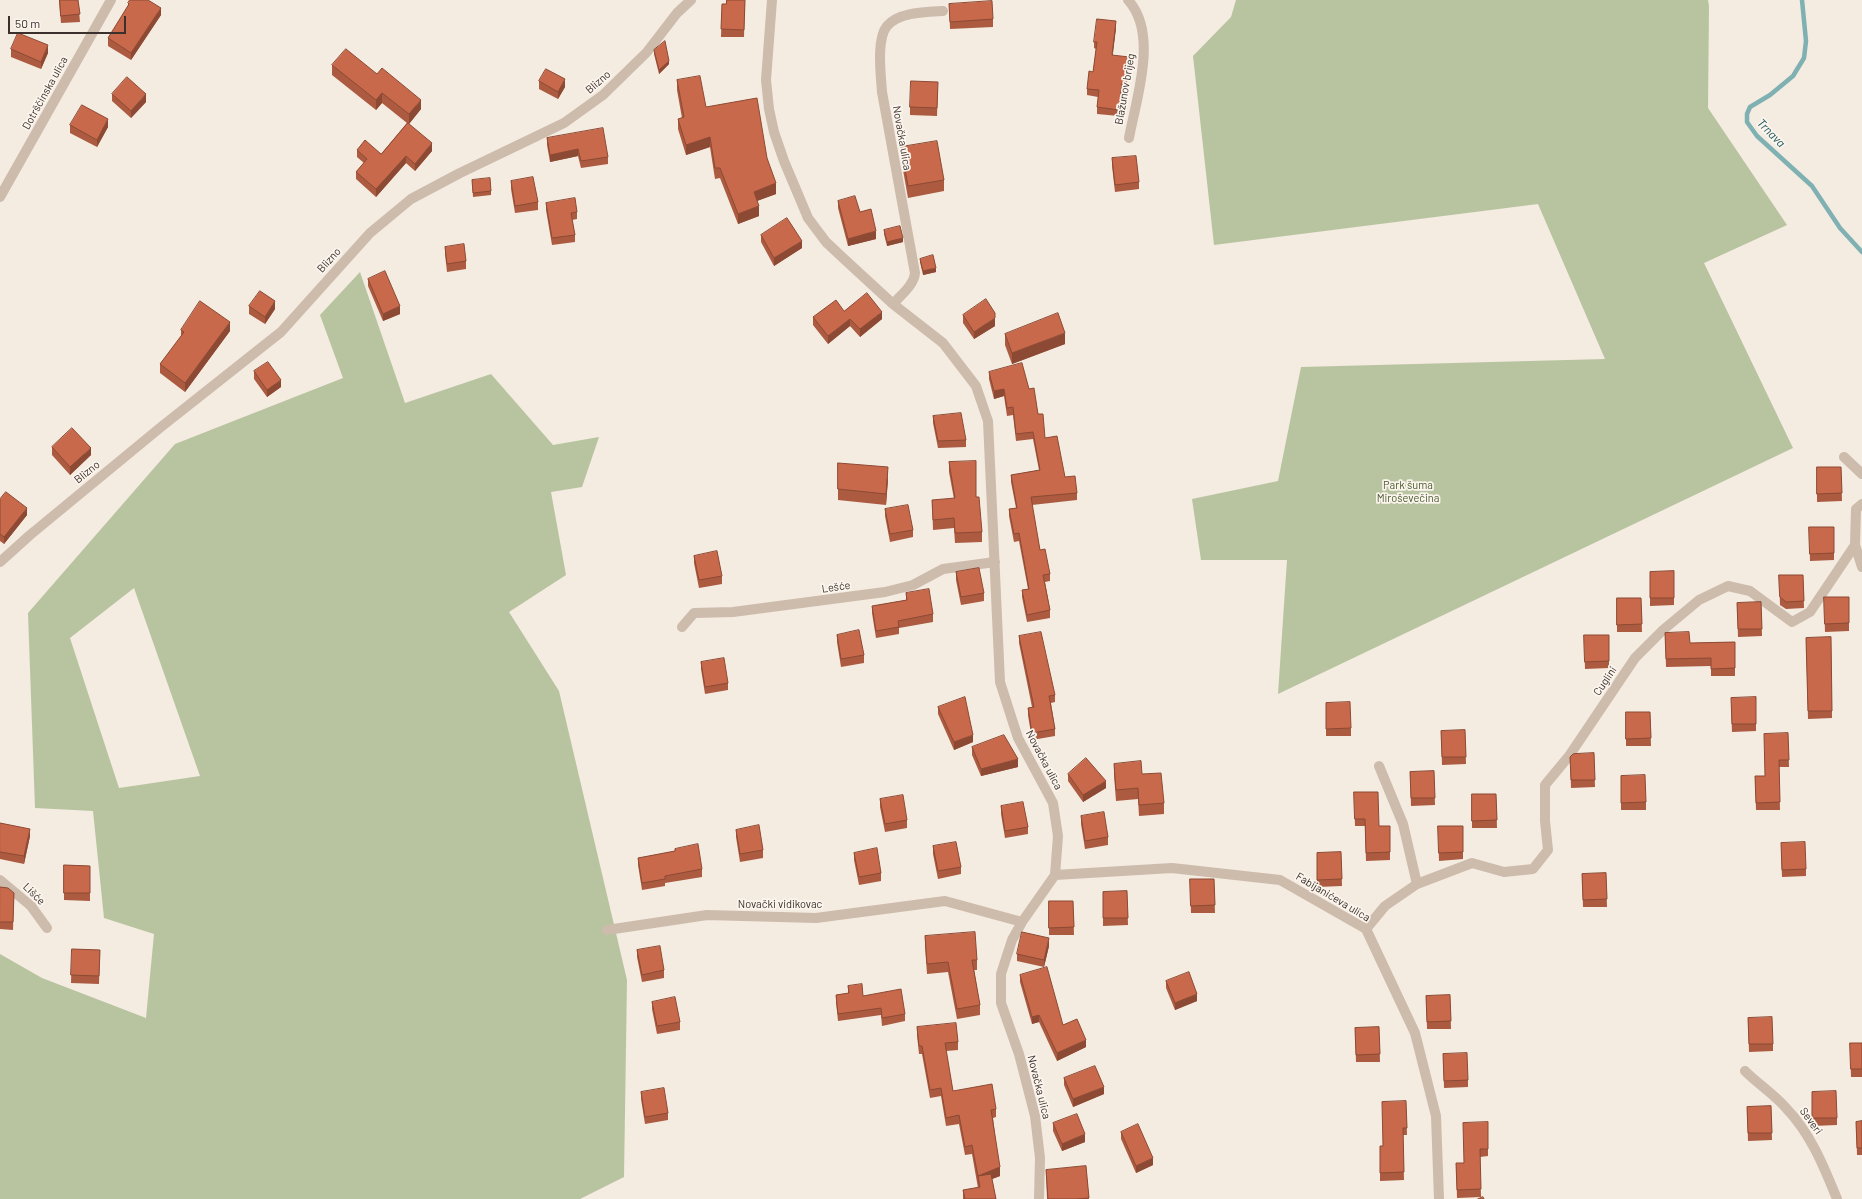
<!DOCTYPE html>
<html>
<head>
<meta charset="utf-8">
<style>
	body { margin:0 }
	#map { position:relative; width:1862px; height:1199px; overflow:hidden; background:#f4ebe1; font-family:Barlow,sans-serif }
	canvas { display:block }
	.scale { position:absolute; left:8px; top:16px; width:118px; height:18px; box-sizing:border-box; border:2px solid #3b302b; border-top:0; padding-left:5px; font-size:12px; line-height:14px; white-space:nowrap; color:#3b302b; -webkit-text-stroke:3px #fbf5ee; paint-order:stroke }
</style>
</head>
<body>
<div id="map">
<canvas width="1862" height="1199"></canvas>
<div class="scale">50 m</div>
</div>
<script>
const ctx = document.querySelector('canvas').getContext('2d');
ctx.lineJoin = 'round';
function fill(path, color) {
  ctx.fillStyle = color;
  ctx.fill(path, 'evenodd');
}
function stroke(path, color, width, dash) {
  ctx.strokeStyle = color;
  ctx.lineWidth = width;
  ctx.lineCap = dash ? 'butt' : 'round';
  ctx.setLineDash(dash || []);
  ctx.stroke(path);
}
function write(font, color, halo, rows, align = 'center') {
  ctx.font = font + ' Barlow,sans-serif';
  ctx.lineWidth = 3.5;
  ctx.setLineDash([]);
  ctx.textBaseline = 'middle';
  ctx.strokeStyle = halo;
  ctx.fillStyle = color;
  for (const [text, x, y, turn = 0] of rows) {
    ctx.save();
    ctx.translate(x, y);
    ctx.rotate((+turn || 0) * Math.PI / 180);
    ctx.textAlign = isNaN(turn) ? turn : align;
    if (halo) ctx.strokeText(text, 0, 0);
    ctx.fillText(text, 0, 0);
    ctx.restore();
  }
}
const green = new Path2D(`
	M1236 0H1708L1709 6 1708 108 1787 225 1704 263 1793 448 1278 694 1287 560H1201L1192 499 1278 481 1301 367 1605 359 1538 204 1214 245 1193 56 1231 17Z
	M360 272 405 403 491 374 553 445 599 437 582 487 551 492 566 575 509 612 559 691 627 980 624 1177 580 1199H0V954L42 978 146 1018 154 934 104 918 93 811 35 808 28 613 175 444 343 378 320 315ZM134 588 200 776 119 788 70 638Z`);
const stream = new Path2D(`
	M1802 0 1806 41 1804 58 1793 76 1770 95 1750 107 1747 114V122L1757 136 1812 186 1840 228 1862 252`);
const minor = new Path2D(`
	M772 0 766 80 769 109 774 132 784 161 808 218 826 242 842 257 893 304 943 343 976 386 988 421 1000 682 1018 738 1053 803 1058 836 1055 875 1022 922 1012 940 1001 974V1003L1019 1054 1035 1116 1040 1158 1039 1199
	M1128 0C1159 34 1136 99 1129 138
	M0 197 111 0
	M893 304C901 295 914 285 915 273L882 92C881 76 876 39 887 26 899 12 926 12 943 11
	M1844 457 1862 474
	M1862 504 1856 509 1855 545 1862 567
	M0 562 30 535 161 427 281 332 370 233 411 199 460 173 564 123 603 95 647 52 677 13 691 0
	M682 627 694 613 733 612 885 592 913 585 943 569 995 562
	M1379 766 1403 824 1417 884
	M1055 875 1172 868 1280 880 1366 929 1415 1033 1436 1116 1439 1199
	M0 880 31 906 47 928
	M1366 929 1385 906 1417 884 1472 863 1504 872 1533 869 1548 850 1545 821V785L1569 756 1635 658 1663 630 1699 600 1728 586 1750 591 1792 622 1810 612 1855 545
	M607 930 707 915 816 918 945 901 1022 922
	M1745 1071C1758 1084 1774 1094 1786 1108 1811 1134 1824 1167 1837 1199`);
const wall = new Path2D(`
	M59 0H78L80 22 61 23Z
	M745 0 744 37H721L722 4H726Z
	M128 3 161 15 131 60 108 46V38L128 7Z
	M949 4 993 19V27L950 29Z
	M1116 28 1112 56 1129 64 1126 91 1122 90 1119 116 1097 114V107L1098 97 1087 95V89L1093 72 1096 49 1094 48V42Z
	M11 49 48 53 41 69 11 57Z
	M654 50 669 64 659 74 654 54Z
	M332 65 377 74 421 109 409 124 432 151 415 171 406 163 376 197 356 179V172L364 163 357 157V150L381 154 407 123 382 103 376 110 332 75Z
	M677 80 706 107 767 158 776 194 757 201 759 216 738 224 720 178 715 179 710 147 686 155 678 129V119L682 118 677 90Z
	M539 81 565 87 558 99 539 89Z
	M938 89 937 116 910 115V107Z
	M112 94 146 102 131 118 112 101Z
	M70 125 108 127 97 147 70 133Z
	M547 138 608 157V164L581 168 578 156 550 162 547 145Z
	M901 147 944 180V191L908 198 901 159Z
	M1112 158 1139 182V189L1115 192 1112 166Z
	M472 180 491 191V195L473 197Z
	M511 181 538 202V210L515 213 511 189Z
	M838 201 876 239 848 246 838 208Z
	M546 203 577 212V219L572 220 575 235V242L552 245 546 210Z
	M884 230 903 242 887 246 884 234Z
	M761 235 802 248 774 266 761 242Z
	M445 247 466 261V269L447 272 445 254Z
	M920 259 936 272 923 275 920 262Z
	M368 279 400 314 383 321 368 286Z
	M249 306 275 309 265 324 249 314Z
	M844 311 882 319 860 337 850 326 828 344 813 325V317Z
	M963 315 995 326 974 339 963 323Z
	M181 330 230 331 185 392 160 373V364L181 337Z
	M1005 334 1065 344 1012 364 1005 345Z
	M254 371 281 387 267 397 254 379Z
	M989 372 1029 389 1038 414 1045 438 1065 477 1077 493V500L1032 505 1040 550 1050 574V581L1045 582 1050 610V618L1027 622 1022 597V590L1028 589 1019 541 1014 542 1009 516V509L1016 508 1011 482V475L1039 470 1033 439 1016 441 1013 415 1007 416 1004 396 994 399 989 379Z
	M933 416 966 440V447L938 448 933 423Z
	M52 447 91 455 70 475 52 455Z
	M949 462 976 497 982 532V542L955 543 954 528 933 530 932 500 954 499 949 472Z
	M838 463 888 479 886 505 838 500Z
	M1817 467H1841L1842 501 1817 502Z
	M0 499 27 515 4 544 0 541Z
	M885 509 913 530V537L890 542 885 516Z
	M1809 527H1834V560L1810 561Z
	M694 556 722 576V584L699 588 694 563Z
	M1674 571V605L1650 606V572Z
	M956 572 984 593V601L961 605 956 580Z
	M1779 575H1803L1804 608 1786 609 1780 605Z
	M906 593 933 614V622L899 628V634L876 638 872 613V606L906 600Z
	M1824 597H1849V631L1825 632Z
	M1617 598H1641L1642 632H1617Z
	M1761 602 1762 636 1738 637 1737 603Z
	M1665 633 1690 643 1735 642V676H1711V666L1666 667Z
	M837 635 864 655V663L841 667 837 642Z
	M1584 635H1609V668L1585 669Z
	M1019 636 1055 695V702L1051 703 1055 729V736L1032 740 1028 715V708L1032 707 1019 643Z
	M1831 637 1832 718 1808 719 1806 638Z
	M701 662 728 683V690L705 694 701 669Z
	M1756 697V731L1732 732 1731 706Z
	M1326 703 1351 728V736H1326Z
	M938 707 973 742 954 750 938 714Z
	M1626 712H1650L1651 746H1626Z
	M1465 730 1466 764 1442 765 1441 731Z
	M1788 733 1789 767H1779L1780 810H1756L1755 776H1765Z
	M972 747 1018 767 981 776 972 755Z
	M1594 753 1595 787 1571 788 1570 757Z
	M1114 764 1142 774 1164 803V814L1139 816 1138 799 1116 801 1114 775Z
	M1434 771 1435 805 1411 806 1410 772Z
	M1068 774 1106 788 1083 802 1068 781Z
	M1621 776 1646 802V810H1621Z
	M1354 792 1379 826H1390V860L1366 861 1365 826H1355Z
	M1472 794H1496L1497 828H1472Z
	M880 799 907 820V828L885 832 880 807Z
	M1001 806 1028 827V834L1005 838 1001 814Z
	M1081 816 1108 837V845L1085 849 1081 824Z
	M0 823 30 836 24 864 0 859Z
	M1438 826H1463V859L1439 861Z
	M736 830 763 850V858L740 862 736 837Z
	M933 846 961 867V874L938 879 933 854Z
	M675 849 702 869V877L665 883V886L642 890 638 865V858L675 851Z
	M1781 851 1806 869V876L1782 877Z
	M1341 852 1342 886 1317 887V853Z
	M854 853 881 873V881L859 885 854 860Z
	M64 865 90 866V901L64 900Z
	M1606 873 1607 907H1583L1582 874Z
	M1190 879H1214L1215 913H1191Z
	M0 887 14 893 13 930 0 929Z
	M1127 891 1128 925 1103 926V892Z
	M1049 901H1073L1074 935H1049Z
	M925 936 977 960V970H974L980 1005V1015L957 1019 948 972 927 974 925 946Z
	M1049 946 1044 967 1017 961V954Z
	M72 949 100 950 99 984 71 983Z
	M637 950 664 970V978L642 982 637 957Z
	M1020 975 1063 1025 1086 1047 1057 1061 1039 1022 1032 1024 1020 982Z
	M1166 981 1197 1001 1175 1010 1166 988Z
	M848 986 863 996 905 1014V1021L882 1026 881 1015 838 1021 836 1002V995L848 993Z
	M1450 995 1451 1029H1427L1426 996Z
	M652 1002 680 1022V1030L657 1034 652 1009Z
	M1748 1018 1773 1044V1051L1749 1052Z
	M917 1027 958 1042V1050L946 1051 953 1091 996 1109V1117L993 1118 1000 1176 992 1179 996 1199H963V1190L978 1188 972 1154 965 1155 959 1124 946 1126 941 1096 930 1098 922 1054H919L917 1035Z
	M1379 1027 1380 1062H1356L1355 1028Z
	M1850 1043H1862V1077H1851Z
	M1443 1054 1468 1080V1087L1444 1088Z
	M1064 1078 1104 1094 1073 1107 1064 1085Z
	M641 1092 668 1113V1120L645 1124 641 1099Z
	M1812 1092 1837 1118V1125L1812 1126Z
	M1406 1101 1407 1135H1403L1404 1180 1380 1181V1146H1383Z
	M1771 1106 1772 1140 1748 1141 1747 1107Z
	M1862 1121V1155H1857L1856 1122Z
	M1488 1122V1156L1480 1157 1481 1197 1457 1198 1456 1163H1464Z
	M1053 1123 1085 1142 1062 1151 1053 1131Z
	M1121 1132 1153 1165 1136 1173 1121 1139Z
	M1086 1166 1089 1199H1047L1046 1170Z`);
const shadedWall = new Path2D(`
	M161 8V15L131 60V53Z
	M1116 21V28L1112 62V55Z
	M48 45V53L41 69V62Z
	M1129 57V64L1126 91V84Z
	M669 61V64L659 74V70Z
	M565 79V87L558 99V92Z
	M1122 83V90L1119 116V110Z
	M382 93V103L376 110V100Z
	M146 94V102L131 118V111Z
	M421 100V109L409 124V114Z
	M108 119V127L97 147V140Z
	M710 137V147L686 155V145Z
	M432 143V151L415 171V164Z
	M578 149V156L550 162V155Z
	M406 156V163L376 197V189Z
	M776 183V194L754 202V192Z
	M759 206V216L738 224V214Z
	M876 231V239L848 246V239Z
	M903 238V242L887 246V242Z
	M802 241V248L774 266V258Z
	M936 268V272L923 275V271Z
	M275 301V309L265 324V317Z
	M400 306V314L383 321V314Z
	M882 312V319L860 337V329Z
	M995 318V326L974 339V332Z
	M850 319V326L828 344V336Z
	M230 322V331L185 392V383Z
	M1065 333V344L1012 364V353Z
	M281 380V387L267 397V390Z
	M1004 389V396L994 399V391Z
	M91 448V455L70 475V467Z
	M888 467V479L886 505V494Z
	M27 508V515L4 544V537Z
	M973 735V742L954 750V742Z
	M1018 759V767L981 776V769Z
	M1106 781V788L1083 802V795Z
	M30 829V836L24 864V856Z
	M1049 938V946L1044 967V960Z
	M1197 994V1001L1175 1010V1003Z
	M1039 1015V1022L1032 1024V1017Z
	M1086 1040V1047L1057 1061V1053Z
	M1104 1087V1094L1073 1107V1099Z
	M1085 1134V1142L1062 1151V1144Z
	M1153 1158V1165L1136 1173V1166Z
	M1000 1167V1176L979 1184 978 1176Z`);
const building = new Path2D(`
	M60 0H78L80 14 61 16Z
	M130 0H148L161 8 131 53 108 38 129 4 128 3Z
	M727 0H745L744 30 721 29 722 4H726Z
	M992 1 993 19 950 22 949 4Z
	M1097 19 1116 21 1112 55 1129 57 1126 84 1122 83 1119 110 1097 107 1099 90 1087 89 1089 71 1093 72 1097 42H1094Z
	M18 33 48 45 41 62 11 49Z
	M665 41 669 61 659 70 654 50Z
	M346 49 377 74 382 68 421 100 409 114 382 93 376 100 332 65Z
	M546 69 565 79 558 92 539 81Z
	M700 76 706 107 757 98 767 158 776 183 754 192 759 206 738 214 720 168H715L710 137 686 145 678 119 684 117 677 80Z
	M127 77 146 94 131 111 112 94Z
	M911 81 938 82 937 108 910 107Z
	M82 105 108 119 97 140 70 125Z
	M408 123 432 143 415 164 406 156 376 189 356 172 367 159 357 150 365 140 381 154Z
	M603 128 608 157 581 161 578 149 550 155 547 138Z
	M937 141 944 180 908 186 901 147Z
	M1136 156 1139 182 1115 185 1112 158Z
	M533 177 538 202 515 206 511 181Z
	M490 178 491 191 473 193 472 180Z
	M855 196 860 212 871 209 876 231 848 239 838 201Z
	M575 198 577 212 571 213 575 235 552 238 546 203Z
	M787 218 802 241 774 258 761 235Z
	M900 226 903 238 887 242 884 230Z
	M464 244 466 261 447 264 445 247Z
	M933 255 936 268 923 271 920 259Z
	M385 271 400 306 383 314 368 279Z
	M260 291 275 301 265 317 249 306Z
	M867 293 882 312 860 329 850 319 828 336 813 317 836 300 844 311Z
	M986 299 995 313V318L974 332 963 315Z
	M200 301 230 322 185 383 160 364 184 332 181 330Z
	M1058 313 1065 333 1012 353 1005 334Z
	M268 362 281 380 267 390 254 371Z
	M1022 363 1029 389 1034 388 1038 414H1043L1045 438 1057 436 1065 477 1075 476 1077 493 1031 497 1040 550 1045 549 1050 574 1043 575 1050 610 1027 615 1022 590 1029 589 1019 533 1014 534 1009 509 1017 508 1011 475 1040 470 1033 432 1016 434 1013 407 1007 408 1004 389 994 391 989 372Z
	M961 413 966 440 938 441 933 416Z
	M72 428 91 448 70 467 52 447Z
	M976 461V497H979L982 532 955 533 954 518 933 520 932 500 955 498 949 462Z
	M838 463 888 467 886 494 838 489Z
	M1817 467H1841L1842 493 1817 494Z
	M6 492 27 508 4 537 0 534V499Z
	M908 505 913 530 890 534 885 509Z
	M1809 527H1834V553L1810 554Z
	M717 551 722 576 699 580 694 556Z
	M979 568 984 593 961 597 956 572Z
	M1674 571V598H1650V572Z
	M1779 575H1803L1804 601 1786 602 1780 597Z
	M929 589 933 614 898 621 899 627 876 631 872 606 907 600 906 593Z
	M1824 597H1849V623L1825 624Z
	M1617 598H1641L1642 624 1617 625Z
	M1761 602 1762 629H1738L1737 603Z
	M859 630 864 655 841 659 837 635Z
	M1041 632 1055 695 1049 696 1055 729 1032 733 1028 708 1034 707 1019 636Z
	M1689 632 1690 643 1735 642V668L1711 669V658L1666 659 1665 633Z
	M1584 635H1609V661L1585 662Z
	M1831 637 1832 711H1808L1806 638Z
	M724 658 728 683 705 687 701 662Z
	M965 697 973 735 954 742 938 707Z
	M1756 697V724H1732L1731 698Z
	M1350 702 1351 728 1326 729V703Z
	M1626 712H1650L1651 738 1626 739Z
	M1465 730 1466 757H1442L1441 731Z
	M1788 733 1789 760H1779L1780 802 1756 803 1755 776H1765L1764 734Z
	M1004 735 1018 759 981 769 972 747Z
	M1594 753 1595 780H1571L1570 757 1573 754Z
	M1086 758 1106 781 1083 795 1068 774Z
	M1141 761 1142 774 1161 773 1164 803 1139 805 1138 788 1116 790 1114 764Z
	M1434 771 1435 798H1411L1410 772Z
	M1645 775 1646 802 1621 803V776Z
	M1354 792H1378L1379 826H1390V852L1366 853 1365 819H1355Z
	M1472 794H1496L1497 820 1472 821Z
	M903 795 907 820 885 824 880 799Z
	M1023 802 1028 827 1005 831 1001 806Z
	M1104 812 1108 837 1085 841 1081 816Z
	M0 823 30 829 24 856 0 852Z
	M759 825 763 850 740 854 736 830Z
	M1438 826H1463V852L1439 853Z
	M956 842 961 867 938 871 933 846Z
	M1805 842 1806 869 1782 870 1781 843Z
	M698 844 702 869 665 876V879L642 883 638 858 675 851V849Z
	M877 848 881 873 859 877 854 853Z
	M1341 852 1342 879 1317 880V853Z
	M64 865 90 866V893H64Z
	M1606 873 1607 899 1583 900 1582 874Z
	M1190 879H1214L1215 905 1191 906Z
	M0 887 8 888 14 893 13 922H0Z
	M1127 891 1128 918H1103V892Z
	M1049 901H1073L1074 927 1049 928Z
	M975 932 977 960H972L980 1005 957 1009 948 962 927 964 925 936Z
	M1022 932 1049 938 1044 960 1017 954Z
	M660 946 664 970 642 975 637 950Z
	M72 949 100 950 99 976 71 975Z
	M1047 967 1063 1025 1077 1019 1086 1040 1057 1053 1039 1015 1032 1017 1020 975Z
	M1189 972 1197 994 1175 1003 1166 981Z
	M862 984 863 996 901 989 905 1014 882 1018 881 1008 838 1014 836 995 849 993 848 986Z
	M1450 995 1451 1021 1427 1022 1426 996Z
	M675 997 680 1022 657 1026 652 1002Z
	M1772 1017 1773 1044H1749L1748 1018Z
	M956 1023 958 1042 945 1043 953 1091 992 1084 996 1109 991 1110 1000 1167 978 1176 991 1174 996 1199H965L963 1190 980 1187 972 1145 965 1147 959 1115 946 1118 941 1088 930 1090 922 1046H919L917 1027Z
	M1379 1027 1380 1054 1356 1055 1355 1028Z
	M1850 1043H1862V1069H1851Z
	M1467 1053 1468 1080 1444 1081 1443 1054Z
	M1095 1066 1104 1087 1073 1099 1064 1078Z
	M664 1088 668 1113 645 1117 641 1092Z
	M1836 1091 1837 1118H1812V1092Z
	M1406 1101 1407 1128H1403L1404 1172 1380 1173V1146H1383L1382 1102Z
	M1771 1106 1772 1133H1748L1747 1107Z
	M1077 1114 1085 1134 1062 1144 1053 1123Z
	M1862 1121V1148H1857L1856 1122Z
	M1488 1122V1149H1480L1481 1189 1457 1190 1456 1163H1464L1463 1123Z
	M1138 1124 1153 1158 1136 1166 1121 1132Z
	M1086 1166 1089 1198 1076 1199H1048L1046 1170Z
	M1483 1197 1484 1199H1478Z`);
const streetNames = [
	["Blizno",598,82,-41],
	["Blažunov brijeg",1125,89,-80],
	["Dotrščinska ulica",45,93,-61],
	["Novačka ulica",902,138,80],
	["Blizno",329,260,-48],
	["Blizno",87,472,-39],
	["Lešće",836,587,-8],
	["Cuglini",1605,681,-56],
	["Novačka ulica",1044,760,62],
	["Lišće",34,894,45],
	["Fabijanićeva ulica",1333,897,31],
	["Novački vidikovac",780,904],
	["Novačka ulica",1039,1087,76],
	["Severi",1811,1121,54]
];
const parkNames = [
	["Park šuma",1408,485],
	["Miroševečina",1408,498]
];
const waterNames = [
	["Trnava",1771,133,46]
];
fill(green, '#b8c4a0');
stroke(stream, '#7fb0b2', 4.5);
stroke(minor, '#cdbbac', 10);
fill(wall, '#ac5a40');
fill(shadedWall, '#8c4a34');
fill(building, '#c8694b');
stroke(building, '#8c4a34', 1);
write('11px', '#3b302b', '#fbf5ee', streetNames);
write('11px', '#4a5a2e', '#fbf5ee', parkNames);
write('italic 12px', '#1f5a5e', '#fbf5ee', waterNames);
</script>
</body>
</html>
